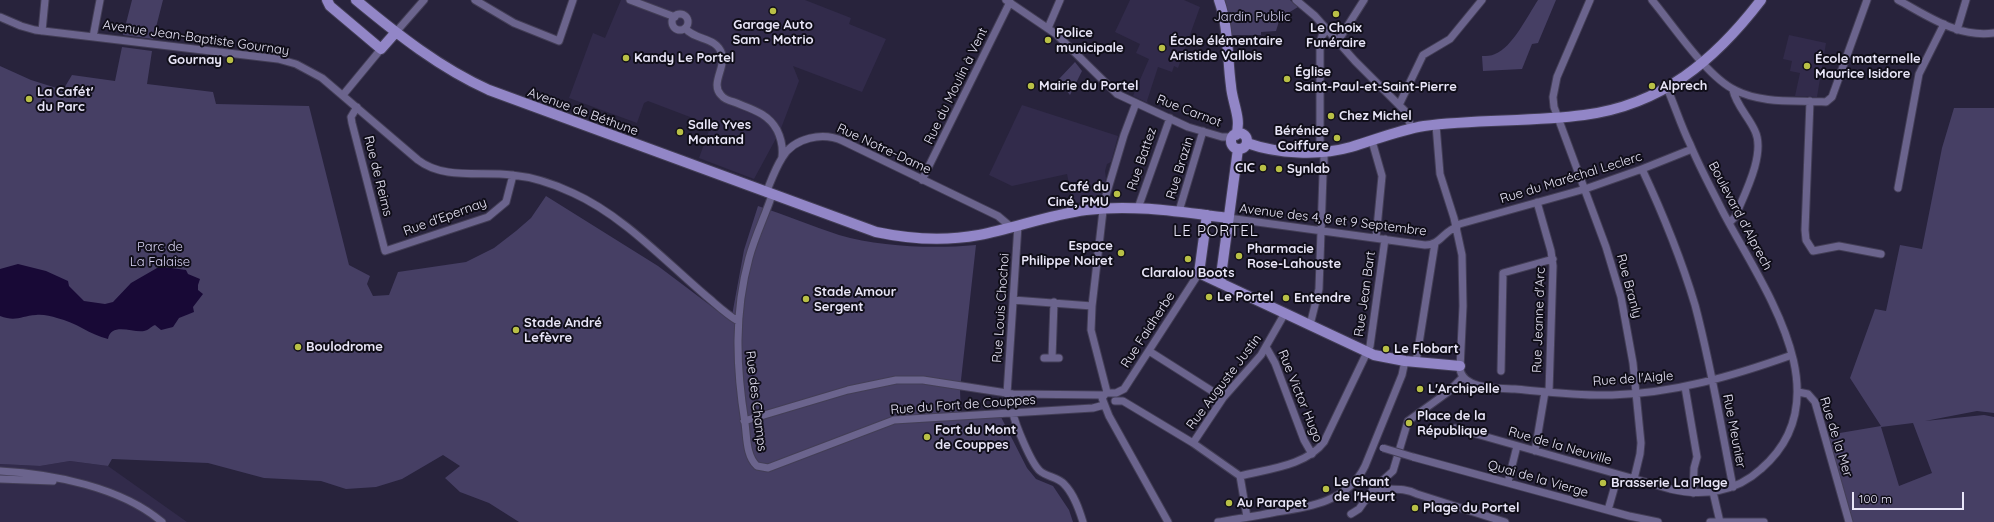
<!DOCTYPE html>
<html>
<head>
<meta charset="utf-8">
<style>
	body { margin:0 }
	#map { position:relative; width:1994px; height:522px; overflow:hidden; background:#28233c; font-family:Quicksand,sans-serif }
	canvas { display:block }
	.scale { position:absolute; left:1852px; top:492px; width:112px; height:18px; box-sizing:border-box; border:2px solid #e9e6f8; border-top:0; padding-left:5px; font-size:12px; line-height:14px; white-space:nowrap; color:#e9e6f8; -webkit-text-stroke:3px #100e19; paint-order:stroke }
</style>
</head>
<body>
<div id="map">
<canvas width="1994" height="522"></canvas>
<div class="scale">100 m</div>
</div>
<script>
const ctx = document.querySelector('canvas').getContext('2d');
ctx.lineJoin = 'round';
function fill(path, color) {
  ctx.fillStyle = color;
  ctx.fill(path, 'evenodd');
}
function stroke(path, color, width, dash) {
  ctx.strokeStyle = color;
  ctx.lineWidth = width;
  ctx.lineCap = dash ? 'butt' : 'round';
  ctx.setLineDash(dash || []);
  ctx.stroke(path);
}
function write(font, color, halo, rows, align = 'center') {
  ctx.font = font + ' Quicksand,sans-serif';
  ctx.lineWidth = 4;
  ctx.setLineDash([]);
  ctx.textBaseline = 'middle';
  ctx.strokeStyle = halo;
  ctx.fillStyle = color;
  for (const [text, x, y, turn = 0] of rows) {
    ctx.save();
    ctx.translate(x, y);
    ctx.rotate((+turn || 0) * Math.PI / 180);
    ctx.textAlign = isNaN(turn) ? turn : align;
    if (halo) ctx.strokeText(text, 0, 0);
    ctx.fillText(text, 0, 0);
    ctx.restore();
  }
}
const built = new Path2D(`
	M621 0H805L851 18 849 24 886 39 862 92 793 66 799 81 780 131 754 179 699 158 711 125 648 101 644 103 637 123 569 98 593 33 605 38Z
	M1130 0H1184L1200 7 1178 68 1174 66 1172 72 1158 67 1147 101 1148 103 1133 96 1149 59 1136 53 1140 44 1115 32Z
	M1789 35 1826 43 1817 97 1795 96 1800 73 1790 71 1792 61 1783 59Z
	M1022 105 1118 136 1111 162 1107 164 1105 171 1106 179 1099 200 1073 203 1067 174 1012 186 989 175Z
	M70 461 108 466 187 522H0V464L40 466Z`);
const green = new Path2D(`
	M132 0H163L153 39 123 35Z
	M1224 0H1290L1298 7 1280 18 1276 31 1261 32V35H1232Z
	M1538 0H1556L1538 43 1532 44 1522 69 1483 71 1482 56C1486 56 1491 56 1495 54 1512 48 1528 15 1538 0Z
	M122 47 152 51 147 84 213 92 216 104 309 106 349 265 370 276 367 284 373 296 389 295 398 272 466 262 494 248 516 231 531 218 546 196 658 266 731 321 744 250 758 206C785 215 812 226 839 235 881 247 933 249 976 245L960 389 961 419 1001 417 1027 468 1036 479 1053 486 1069 510 1073 522H519L489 503 460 492 445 478 460 466 443 455 402 479 376 487 346 489 321 481 264 478 208 463 112 459 108 466 70 461 40 466 0 464V66L31 80 63 90 72 75 115 81Z
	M1075 62 1082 71 1070 95 1065 89 1067 87 1059 79Z
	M1954 108H1994V413L1977 411 1925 421 1984 415 1994 417V522H1853L1828 435 1881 426 1850 378 1875 309 1886 311 1900 245 1922 249 1942 148ZM1913 423 1932 473 1899 486 1881 427Z`);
const water = new Path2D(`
	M18 264 46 271 68 281 69 286 84 301 105 304 113 302 131 283 157 268 164 267 186 270 188 274 200 279 198 285V290L203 294 193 307 194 312 179 318 173 327 161 330 155 325C150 327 149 330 144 331 133 333 111 322 108 339 90 335 76 322 57 318 51 316 42 314 36 315 21 316 16 322 0 316V269Z`);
const street = new Path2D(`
	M475 0 514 23 559 41 573 0
	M630 0 675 17
	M1006 0 1056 34 1117 94 1188 127 1222 137H1233
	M1296 0 1315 16 1355 61 1405 111 1412 129
	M1590 0 1557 77 1553 97 1554 107 1606 247 1621 297 1633 363 1641 443 1640 454 1634 479
	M1652 0C1673 25 1707 77 1735 90 1762 104 1797 100 1826 102L1832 97 1867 0
	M1898 0C1928 16 1958 38 1994 33
	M672 22a8 8 0 1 1 16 0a8 8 0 1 1-16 0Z
	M0 17 21 26 35 30 278 59 296 64 322 78 418 160C444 180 481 171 512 175 533 177 554 184 573 193 622 215 664 260 705 295 716 304 726 314 738 321
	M685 28C695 41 716 36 722 54 726 67 710 84 721 95 724 99 730 101 734 102 751 109 768 113 777 130 781 138 783 148 782 157
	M1048 28 1060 0
	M1957 30 1966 0
	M42 31 45 0
	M396 32 424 0
	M93 37 100 0
	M1338 41 1364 0
	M343 95 381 49
	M1810 101 1805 230 1806 240 1813 251 1839 246 1881 254
	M1399 105 1423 55 1450 39 1482 0
	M357 107 351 117 352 123 385 251 488 217 506 202 513 175
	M1436 125 1440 174 1454 218 1462 255 1463 306 1460 369C1463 390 1499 388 1515 389 1547 392 1580 396 1612 395 1675 393 1733 376 1792 355
	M1372 141 1382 176 1376 238
	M1320 152V42L1322 36 1327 29
	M1324 163V152
	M1642 169C1663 214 1681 258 1695 305 1711 365 1721 426 1733 487
	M922 180 1010 2
	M1898 188 1919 74 1944 24
	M766 193C771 181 775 169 782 158 794 137 823 132 843 141L998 216 1011 227
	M772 195C765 216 755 236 749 258 734 313 736 367 745 423 747 437 746 456 757 466L768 468 894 420 1093 408 1104 405
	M1537 202 1551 251 1553 266 1549 392
	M1138 208 1170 118
	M1179 211 1203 131
	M1228 218 1425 245C1441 245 1443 231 1457 227
	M1729 223 1735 217C1744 195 1766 154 1755 131 1749 117 1736 105 1733 90
	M1456 225 1585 189 1642 169 1692 149
	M1013 300 1092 306
	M1310 325 1319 289 1323 174
	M1266 347 1275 363 1304 440 1312 454
	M1149 351 1223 398
	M1044 358H1059
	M1052 358 1054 302
	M1416 362 1435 243
	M1501 371 1503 273 1553 259
	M1685 387 1697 457 1694 468 1693 493
	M1107 392 1091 330 1092 306 1104 202 1124 135 1136 103
	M1798 392 1808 394 1815 402 1849 522
	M1007 394 1018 225
	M1115 401H1123L1193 443 1240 476 1247 517
	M1013 413C1015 424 1031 463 1040 471 1047 477 1058 477 1064 484 1074 494 1079 509 1083 522
	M744 421 848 390 896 380H923L1013 394 1103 395
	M1455 428 1670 489C1703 497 1736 492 1761 469 1846 396 1760 284 1722 210 1711 188 1699 166 1690 144 1681 126 1675 106 1667 88
	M1193 443 1223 398 1261 355 1285 313
	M1535 451 1545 392
	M1413 457 1629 516 1658 522
	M0 471C53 474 121 487 162 522
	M1240 476C1267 469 1306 466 1324 442L1370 346 1385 239
	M0 479 53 481
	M1508 482 1517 446
	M1374 488C1389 490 1404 487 1417 494L1505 522
	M1713 492 1720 522
	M1608 510 1618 475
	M1351 514 1359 509 1374 488 1393 471 1408 421 1448 392 1462 378
	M1168 522 1109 416 1102 398 1106 393H1116L1124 389 1199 273
	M1218 522C1237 519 1257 516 1276 512 1311 507 1348 501 1365 466L1402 375 1405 361
	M1710 522H1764`);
const secondary = new Path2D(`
	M327 0 330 6 381 49 396 32
	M356 0C397 34 440 68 489 90L876 232C909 239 946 241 979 235 1015 228 1049 215 1086 210 1134 204 1181 212 1228 218
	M1219 0C1229 28 1227 57 1231 86 1232 102 1242 119 1236 135
	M1231 141a8 8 0 1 1 16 0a8 8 0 1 1-16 0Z
	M1247 143C1278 154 1319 156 1351 147 1375 140 1399 130 1424 126 1477 119 1531 122 1584 115 1662 105 1715 60 1761 0
	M1207 215 1199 273 1374 355 1405 361 1460 366
	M1220 283 1238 149`);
const streetBridge = new Path2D(`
	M1383 448 1413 457`);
const markers = [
	[773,11,4,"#b9c046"],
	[1336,14,4,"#b9c046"],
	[1048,40,4,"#b9c046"],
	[1162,48,4,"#b9c046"],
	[626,58,4,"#b9c046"],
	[230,60,4,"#b9c046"],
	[1807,66,4,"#b9c046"],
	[1287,79,4,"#b9c046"],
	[1031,86,4,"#b9c046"],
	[1652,86,4,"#b9c046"],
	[29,99,4,"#b9c046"],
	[1331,116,4,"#b9c046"],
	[680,132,4,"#b9c046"],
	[1337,138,4,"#b9c046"],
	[1263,168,4,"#b9c046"],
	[1279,169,4,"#b9c046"],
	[1117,194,4,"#b9c046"],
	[1121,253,4,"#b9c046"],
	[1239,256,4,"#b9c046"],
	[1188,259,4,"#b9c046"],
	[1209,297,4,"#b9c046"],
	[1286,298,4,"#b9c046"],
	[806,299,4,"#b9c046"],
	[516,330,4,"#b9c046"],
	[298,347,4,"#b9c046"],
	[1386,349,4,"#b9c046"],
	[1420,389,4,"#b9c046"],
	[1409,423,4,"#b9c046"],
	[927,437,4,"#b9c046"],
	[1603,483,4,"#b9c046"],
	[1326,489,4,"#b9c046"],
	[1229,503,4,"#b9c046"],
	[1415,508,4,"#b9c046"]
];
const parkNames = [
	["Jardin Public",1252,17],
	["Parc de",160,247],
	["La Falaise",160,262]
];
const poiNames = [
	["Garage Auto",773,25,"center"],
	["Sam - Motrio",773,40,"center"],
	["Le Choix",1336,28,"center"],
	["Funéraire",1336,43,"center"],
	["Police",1056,33],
	["municipale",1056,48],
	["École élémentaire",1170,41],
	["Aristide Vallois",1170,56],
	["Kandy Le Portel",634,58],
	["École maternelle",1815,59],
	["Maurice Isidore",1815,74],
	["Gournay",222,60,"right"],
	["Église",1295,72],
	["Saint-Paul-et-Saint-Pierre",1295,87],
	["Mairie du Portel",1039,86],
	["Alprech",1660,86],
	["La Cafét'",37,92],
	["du Parc",37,107],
	["Chez Michel",1339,116],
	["Salle Yves",688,125],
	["Montand",688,140],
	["Bérénice",1329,131,"right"],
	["Coiffure",1329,146,"right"],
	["CIC",1255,168,"right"],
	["Synlab",1287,169],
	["Café du",1109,187,"right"],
	["Ciné, PMU",1109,202,"right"],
	["Espace",1113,246,"right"],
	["Philippe Noiret",1113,261,"right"],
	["Pharmacie",1247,249],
	["Rose-Lahouste",1247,264],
	["Claralou Boots",1188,273,"center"],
	["Stade Amour",814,292],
	["Sergent",814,307],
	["Le Portel",1217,297],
	["Entendre",1294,298],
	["Stade André",524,323],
	["Lefèvre",524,338],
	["Boulodrome",306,347],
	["Le Flobart",1394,349],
	["L'Archipelle",1428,389],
	["Place de la",1417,416],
	["République",1417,431],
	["Fort du Mont",935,430],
	["de Couppes",935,445],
	["Le Chant",1334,482],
	["de l'Heurt",1334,497],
	["Brasserie La Plage",1611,483],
	["Au Parapet",1237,503],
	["Plage du Portel",1423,508]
];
const streetNames = [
	["Avenue Jean-Baptiste Gournay",196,38,8],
	["Rue du Moulin à Vent",956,86,-64],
	["Rue Carnot",1189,111,21],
	["Avenue de Béthune",583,112,20],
	["Rue Notre-Dame",884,149,25],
	["Rue Battez",1142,159,-71],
	["Rue Brazin",1180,168,-73],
	["Rue de Reims",378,176,76],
	["Rue du Maréchal Leclerc",1571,178,-17],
	["Boulevard d'Alprech",1740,216,62],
	["Rue d'Epernay",445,217,-20],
	["Avenue des 4, 8 et 9 Septembre",1333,220,7],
	["Rue Branly",1629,286,75],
	["Rue Jean Bart",1365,294,-82],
	["Rue Louis Chochoi",1001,308,-86],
	["Rue Jeanne d'Arc",1539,320,-88],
	["Rue Faidherbe",1148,330,-57],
	["Rue de l'Aigle",1633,379,-4],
	["Rue Auguste Justin",1224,382,-53],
	["Rue Victor Hugo",1300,396,68],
	["Rue des Champs",756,401,83],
	["Rue du Fort de Couppes",963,405,-4],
	["Rue Meunier",1734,431,79],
	["Rue de la Mer",1836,437,73],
	["Rue de la Neuville",1560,446,16],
	["Quai de la Vierge",1538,479,16]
];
const quarterNames = [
	["LE PORTEL",1216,231]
];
fill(built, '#322b4b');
fill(green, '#463f64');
fill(water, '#180936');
stroke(street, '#433e56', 9);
stroke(secondary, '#433e56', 12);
stroke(street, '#6b648d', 7);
stroke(secondary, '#9286c7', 10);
stroke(streetBridge, '#433e56', 9, []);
stroke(streetBridge, '#6b648d', 7);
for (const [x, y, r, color] of markers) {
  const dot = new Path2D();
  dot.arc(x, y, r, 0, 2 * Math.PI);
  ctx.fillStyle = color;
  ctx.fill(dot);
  stroke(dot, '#100e19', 1.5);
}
write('13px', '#dad5f5', '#100e19', parkNames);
write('bold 13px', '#e9e6f8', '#100e19', poiNames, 'left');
write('13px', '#e9e6f8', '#100e19', streetNames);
ctx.letterSpacing = '1px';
write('15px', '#e9e6f8', '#100e19', quarterNames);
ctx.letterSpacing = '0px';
</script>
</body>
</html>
